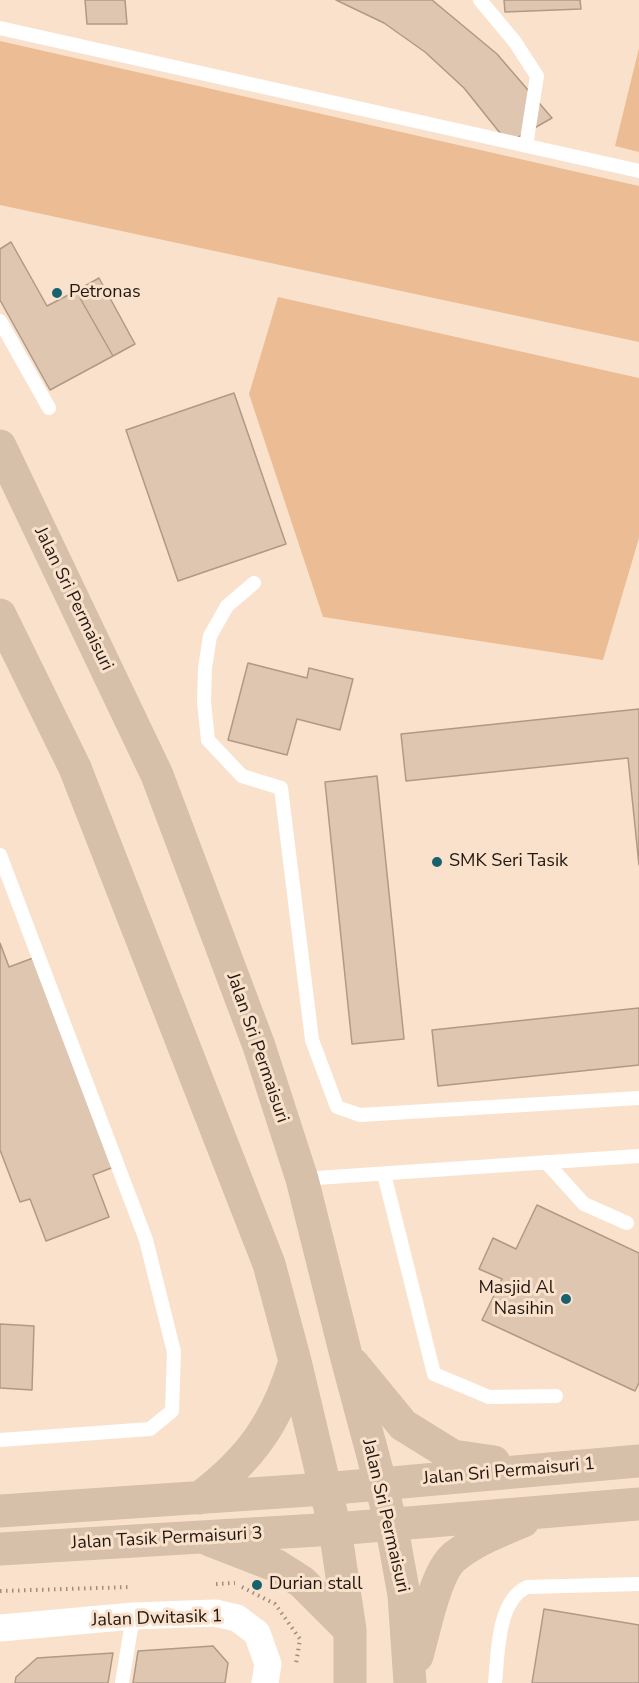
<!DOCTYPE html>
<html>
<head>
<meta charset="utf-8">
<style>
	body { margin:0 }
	canvas { display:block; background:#fae1cc }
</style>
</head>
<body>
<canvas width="639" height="1683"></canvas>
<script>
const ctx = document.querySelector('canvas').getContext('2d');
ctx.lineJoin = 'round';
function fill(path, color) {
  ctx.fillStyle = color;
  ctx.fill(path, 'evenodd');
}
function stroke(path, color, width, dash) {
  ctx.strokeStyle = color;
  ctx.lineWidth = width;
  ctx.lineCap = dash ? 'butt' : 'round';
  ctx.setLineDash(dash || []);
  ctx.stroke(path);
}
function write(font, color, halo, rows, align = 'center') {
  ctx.font = font + ' "Nunito Sans",sans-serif';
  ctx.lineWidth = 6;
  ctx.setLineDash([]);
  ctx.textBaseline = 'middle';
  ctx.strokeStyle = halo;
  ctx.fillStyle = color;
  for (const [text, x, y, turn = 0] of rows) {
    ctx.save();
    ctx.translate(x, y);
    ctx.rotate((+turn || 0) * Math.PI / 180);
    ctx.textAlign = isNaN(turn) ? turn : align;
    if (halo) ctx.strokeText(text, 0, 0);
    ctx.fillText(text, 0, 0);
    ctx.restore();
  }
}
const green = new Path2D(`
	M0 41 639 186V342L0 205Z
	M639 48V152L615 146Z
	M278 297 639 378V538L603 660 323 617 249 394Z`);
const building = new Path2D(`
	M85 0H125L127 24H87Z
	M336 0H432L497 54 552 118 508 143 464 88 425 52 384 23Z
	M504 0H580L581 9 505 12Z
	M11 242 47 306 76 291 113 356 50 390 0 300V249Z
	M99 278 135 344 113 356 76 291Z
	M234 393 286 544 178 581 126 430Z
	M248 663 307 678 309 668 353 679 340 730 297 719 287 755 228 740Z
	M639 709V865L628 758 406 781 401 734Z
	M377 776 404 1039 352 1044 325 782Z
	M0 943 9 967 33 958 114 1167 93 1175 109 1217 46 1241 30 1199 20 1202 0 1150Z
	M639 1008V1065L438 1086 432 1030Z
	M537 1205 639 1253V1383L635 1391 482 1320 502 1279 479 1269 493 1238 516 1249Z
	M0 1324 34 1326 32 1390 0 1388Z
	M544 1609 639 1625V1683H532Z
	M213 1646 228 1663 225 1683H133L138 1651Z
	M113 1653 108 1683H15L16 1677 37 1658Z`);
const path = new Path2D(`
	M216 1584 235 1583
	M242 1587 275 1604 300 1639 296 1664
	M0 1591 130 1587`);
const lane = new Path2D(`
	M480 0 515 42 537 76 526 146
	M0 28 639 171
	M0 321 49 408
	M254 583 227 606 210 636 205 668 204 702 208 740 242 776 281 788 312 1040 337 1107 360 1115 639 1098
	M0 855 146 1240 174 1352 172 1411 150 1429 0 1440
	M546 1162 584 1204 627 1223
	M384 1174 434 1374 489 1397 556 1396
	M302 1179 639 1156
	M122 1683 133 1616
	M495 1683C498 1654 497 1601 527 1587L639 1584`);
const street = new Path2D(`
	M0 1628 133 1616 215 1613 237 1618 257 1633 268 1664 265 1683`);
const secondary = new Path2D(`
	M0 446 157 775 259 1046 302 1179 346 1355 391 1523 404 1595 410 1683
	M0 615 75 768 269 1264 295 1361 335 1529 350 1630V1683
	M353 1364 403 1425 453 1456 494 1462
	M199 1498C250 1460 277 1422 295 1361
	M0 1511 324 1489 639 1461
	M210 1540 277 1566 302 1582 350 1630
	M0 1549 335 1529 639 1504
	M417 1656C424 1632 435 1573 454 1557 474 1541 499 1531 523 1521`);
const markers = [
	[57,293,6,"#186270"],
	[437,862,6,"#186270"],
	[566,1299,6,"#186270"],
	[257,1585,6,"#186270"]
];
const poiNames = [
	["Petronas",69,293],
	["SMK Seri Tasik",449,862],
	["Masjid Al",554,1289,"right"],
	["Nasihin",554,1310,"right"],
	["Durian stall",269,1585]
];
const streetNames = [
	["Jalan Sri Permaisuri",73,599,64],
	["Jalan Sri Permaisuri",257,1048,71],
	["Jalan Sri Permaisuri 1",509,1472,-5],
	["Jalan Sri Permaisuri",385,1516,77],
	["Jalan Tasik Permaisuri 3",167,1539,-3],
	["Jalan Dwitasik 1",157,1619,-2]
];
fill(green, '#ecbd94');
fill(building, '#dec6b1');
stroke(building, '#b09986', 1.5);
stroke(path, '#9f8d7e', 4, [1.5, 4.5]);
stroke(lane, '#fff', 14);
stroke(street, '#fff', 27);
stroke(secondary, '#d6c0aa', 33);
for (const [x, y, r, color] of markers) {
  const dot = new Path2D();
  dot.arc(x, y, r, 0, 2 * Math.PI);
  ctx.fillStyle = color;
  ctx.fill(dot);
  stroke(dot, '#fae1cc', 2);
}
write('18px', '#211811', '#fae1cc', poiNames, 'left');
write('18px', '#211811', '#fae1cc', streetNames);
</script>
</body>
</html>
